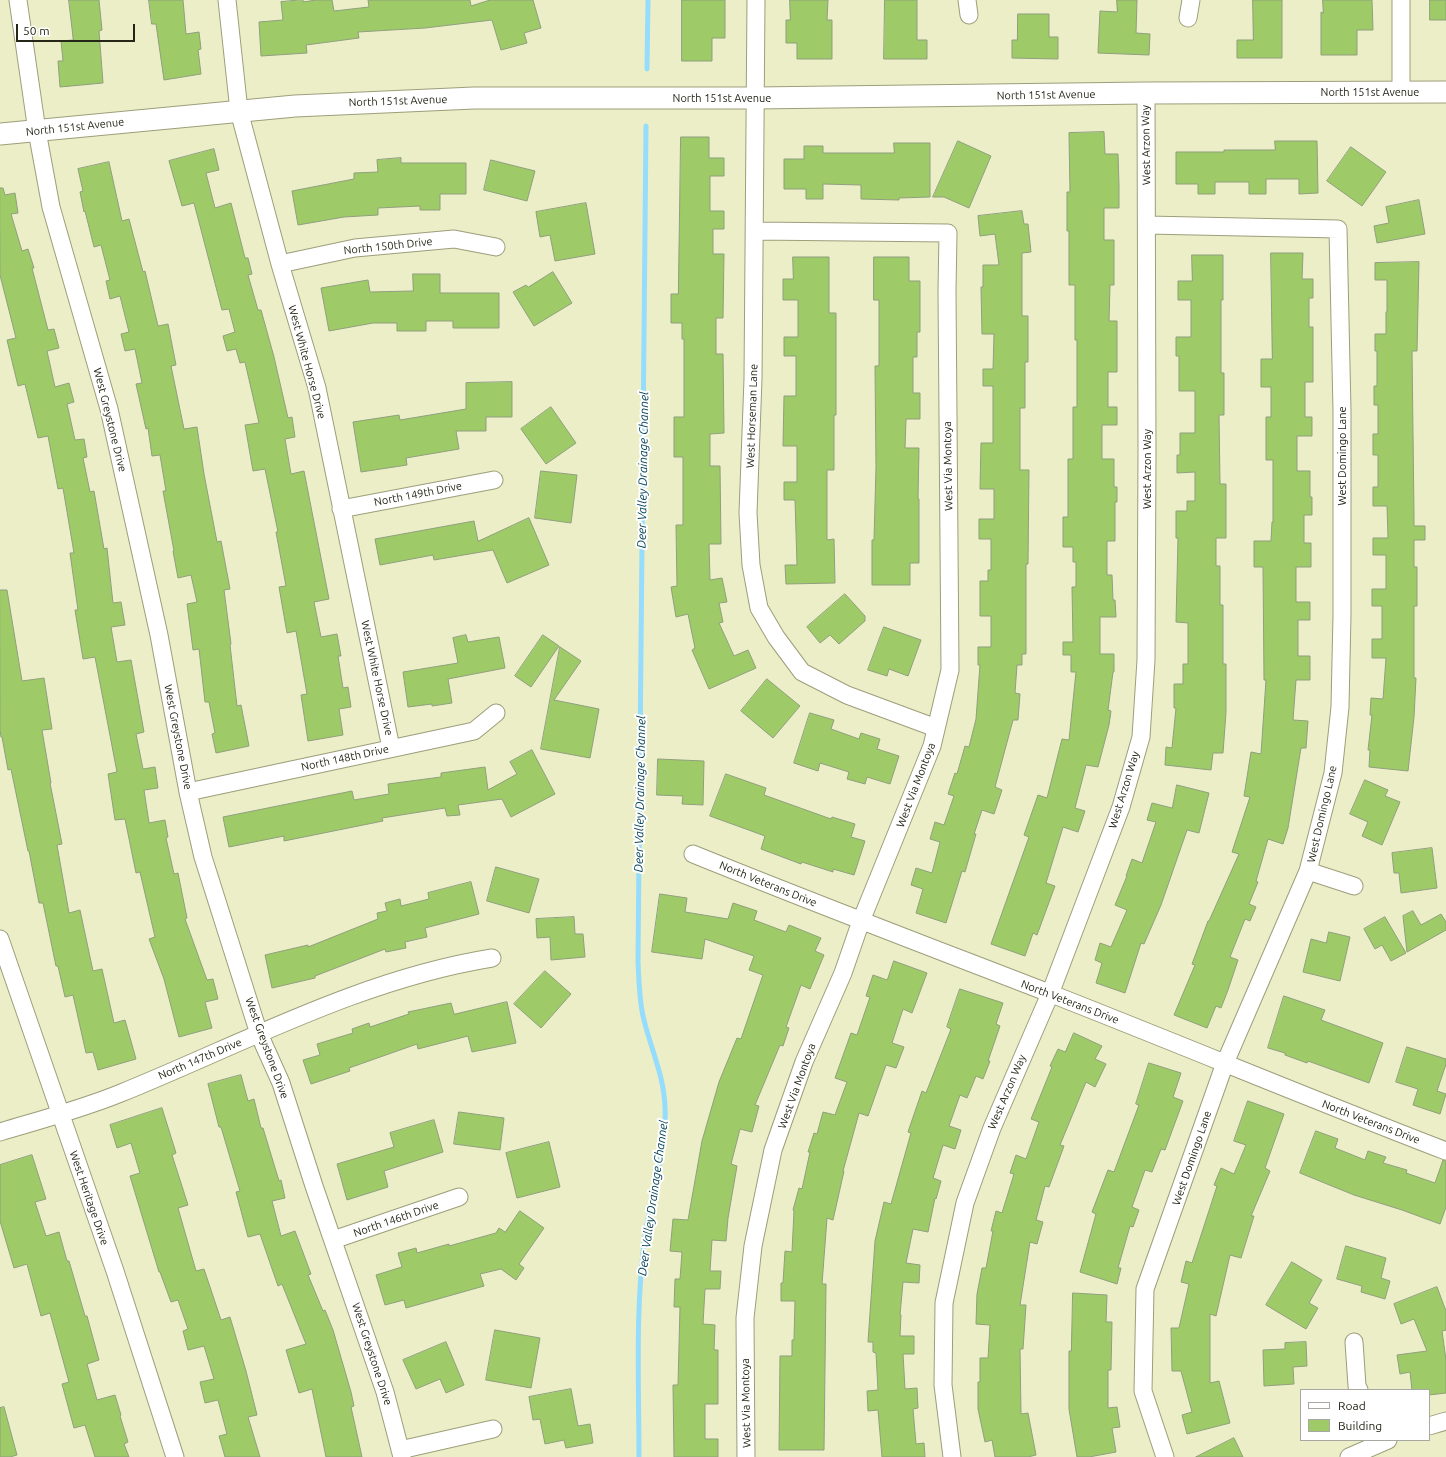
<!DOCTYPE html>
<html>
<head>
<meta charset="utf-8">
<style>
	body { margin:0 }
	#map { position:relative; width:1446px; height:1457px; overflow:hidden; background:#eceec7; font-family:Ubuntu,sans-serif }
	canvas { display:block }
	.legend { position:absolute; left:1300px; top:1389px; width:130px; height:52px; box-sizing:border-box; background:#fff; border:1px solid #a8a8a2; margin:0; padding:5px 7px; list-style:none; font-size:12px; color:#252617 }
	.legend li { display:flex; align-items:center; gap:8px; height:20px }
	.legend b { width:20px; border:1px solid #a8a8a2 }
	.scale { position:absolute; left:16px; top:24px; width:119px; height:18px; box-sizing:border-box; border:2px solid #252617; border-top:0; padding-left:5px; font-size:12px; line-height:14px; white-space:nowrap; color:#252617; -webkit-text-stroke:3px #fff; paint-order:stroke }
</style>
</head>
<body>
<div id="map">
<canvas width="1446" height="1457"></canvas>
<ul class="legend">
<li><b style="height:5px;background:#fff"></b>Road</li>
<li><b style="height:11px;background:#9ecb67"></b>Building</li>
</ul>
<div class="scale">50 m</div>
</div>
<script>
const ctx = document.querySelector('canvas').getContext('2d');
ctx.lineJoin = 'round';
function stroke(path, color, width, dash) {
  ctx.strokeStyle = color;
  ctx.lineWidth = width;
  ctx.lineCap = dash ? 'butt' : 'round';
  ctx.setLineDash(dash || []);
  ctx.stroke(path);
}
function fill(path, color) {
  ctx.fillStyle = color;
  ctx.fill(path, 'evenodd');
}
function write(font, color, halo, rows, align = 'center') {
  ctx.font = font + ' Ubuntu,sans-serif';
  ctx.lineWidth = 4;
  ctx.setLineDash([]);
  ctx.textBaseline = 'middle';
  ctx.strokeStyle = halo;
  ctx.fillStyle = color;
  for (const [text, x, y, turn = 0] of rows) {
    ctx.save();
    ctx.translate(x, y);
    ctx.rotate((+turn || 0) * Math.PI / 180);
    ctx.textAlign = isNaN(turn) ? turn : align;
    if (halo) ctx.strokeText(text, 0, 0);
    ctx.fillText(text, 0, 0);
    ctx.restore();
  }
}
const stream = new Path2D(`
	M647 69 648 0
	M639 1457C639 1384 635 1309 645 1236 651 1193 667 1151 665 1107 664 1075 650 1047 643 1016 639 998 639 980 638 962L646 126`);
const building = new Path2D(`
	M69 0H99L102 30 99 31 103 83 60 87 58 61H63L61 41 73 40Z
	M149 0H183L186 34 199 32 201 49 198 50 201 74 164 80 156 24H152Z
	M303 0V2L316 0H332L334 11 369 7 368 0H470L471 6 490 0H533L541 28 524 33 527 43 501 50 492 20 425 28 358 32 359 38 306 45 307 53 261 56 259 22 283 20 281 2Z
	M682 0H725V38H712V61H682Z
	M790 0H828L827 20H832V59H797V43H786V20H790Z
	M885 0H917V40H927V59H884Z
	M1117 0H1137L1136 33 1150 34 1149 55 1098 53 1100 11 1117 12Z
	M1253 0H1282V58H1237V40H1253Z
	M1323 0H1372L1373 30H1357V55H1321V12L1323 13Z
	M1430 0H1446V20H1430Z
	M1018 14H1049V37H1058V59L1012 58V40H1017Z
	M1104 132 1105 154H1118L1119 185V208H1104V240H1114V285H1110L1109 321H1117V372H1108V407H1117V425H1102V459H1114V487H1117V502H1115V541H1107V575H1112L1113 600H1115L1116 617H1100V654H1114V672H1113L1108 710 1111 711 1109 725 1098 767 1086 765 1075 808 1085 811 1078 832 1063 827 1046 883 1055 886 1037 935 1033 933 1025 956 991 944 1029 837 1024 835 1038 795 1047 798 1062 739 1069 740 1076 672H1071V655H1063V642H1073L1072 587H1076V562H1073V547H1063V517H1068V459H1073V407H1077V340H1075V285H1069V231H1067V192H1070L1069 133Z
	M681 137H709V158H724V176H710V211H724V229H713V254H724L723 318H716V354H723L724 433 710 434V466H720L721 544H709L710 580 722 578 727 602 719 603 723 622 719 623 734 656 748 650 756 668 709 689 692 650 695 648 688 614 676 617 671 587 677 586 676 525H683V457H674V417H684V339H682V323H671V294H678Z
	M958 141 991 156 969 208 944 197H933Z
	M1275 141H1317L1318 193 1299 194V179H1266V194H1249V182H1215V194H1198V184H1176V152H1224V150H1275Z
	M894 143H930V197L899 198V200L861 199V185L823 184V199H806V189H784V159H804V146H823V153H894Z
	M1351 147 1386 172 1362 206 1327 181Z
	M214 149 219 170 206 173 215 208 231 203 245 258H248L252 274 248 275 258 310H261L274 357 288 418 292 417 295 437 285 439 291 474 304 471 329 599 314 602 321 637 337 634 341 656H338L343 688 348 687 351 707 339 709 343 735 308 741 301 695 307 694 296 631 287 633 279 587 286 586 276 532H278L265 469 253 471 245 425 259 423 245 362 240 363 236 349 227 351 223 336 235 332 229 309 222 310 194 203 182 206 169 161Z
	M401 158V163H466V194H440V210H420V206L378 208V215L344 217 298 225 292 191 354 179V173L378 172 377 160Z
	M491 160 535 171 527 201 484 190Z
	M109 162 122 221 129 219 143 272 145 271 158 326 168 324 176 365 171 366 184 429 197 427 204 474 217 542 221 541 230 589 224 590 231 644 230 645 237 706 241 705 249 746 216 753 212 734 215 733 209 702H205L199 649 193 650 187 604 197 602 191 575 178 578 173 551H174L163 491H166L160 455 152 456 148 428 146 429 136 384 142 383 135 349 125 351 121 334 129 332 120 296 110 299 106 281 110 280 101 245 94 247 85 211 84 212 80 192 83 191 78 169Z
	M0 188H3L5 195 15 193 18 213 11 214 22 251 28 249 34 268H32L48 330 54 329 59 348 47 351 55 387 69 383 74 402 67 404 75 440 84 439 87 457 83 458 90 492 94 491 104 549 107 548 113 603 121 602 125 625 111 627 117 662 131 660 144 732 136 734 143 769 155 767 158 788 144 790 149 823 165 820 168 837 166 838 174 874 178 873 187 918 185 919 207 980 213 979 218 999 205 1002 212 1028 179 1037 164 979 149 939 155 937 140 872 136 873 125 819 115 820 108 774 117 772 95 657 83 659 75 610H78L70 553H74L63 488 58 489 48 436 38 438 25 384 18 386 7 340 16 338 0 275Z
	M1419 200 1425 234 1377 243 1374 226 1389 223 1386 207Z
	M586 203 595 254 555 261 550 235 540 237 536 212Z
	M1022 211 1024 224H1028L1031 252 1022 253V316H1028V362H1025V408H1020V470H1029L1028 564H1026V654H1022V665H1017L1015 693 1020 694 1018 720H1013L995 787 1002 790 994 814 982 810 974 834H976L965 872 962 871 946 923 916 913 923 889 911 885 916 868 932 873 940 842 930 839 935 822 944 825 954 796 948 794 955 773 957 774 965 746 969 747 976 719 980 665H978V647H991V616H980V581H988V570H991V539H979V519H994V489H980L981 443H993V386H983V369H993L994 334H982L981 287H983V265H999L995 234 980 236 978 216Z
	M1271 253H1303L1302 279H1313V298H1309V327H1313V382H1305V417H1312V436H1297V471H1310V497H1312V515H1304V543H1311V567H1296V602H1310V620H1298V656H1310V680H1296L1293 720 1308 721 1306 748H1301L1288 828 1283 844 1268 839 1256 881 1258 882 1249 904 1256 907 1250 921 1245 919 1230 957 1238 960 1228 990 1221 1008 1216 1006 1207 1028 1174 1015 1195 965 1192 964 1208 921H1209L1239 854 1232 852 1250 797 1244 796 1251 752 1261 754 1266 680H1264L1263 567H1254V541H1271L1272 522H1273V460H1266V417H1271V387H1261V359H1272Z
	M1192 255H1223V300H1221V373H1224V415H1219L1220 484H1226V538H1216V566H1220V605H1223V664H1226V712L1223 753H1213L1211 770 1165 765 1166 747 1172 748 1176 708H1174V684H1183V664H1188V623L1176 622 1178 538H1176V511H1187V501H1195V472L1177 473V455H1180V433H1195V391H1179V356H1176V337H1191V300H1178V281H1192Z
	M793 257H829V313H836V415H834V470H827V540L834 539 835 583 786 584 785 565H797L795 500H784V482H797V446H783L784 396H796V356H784V337H798V300H783V279H793Z
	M874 257H909V281H920V332H917V357H913V393H920V419H906L905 448H919L918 499H919V563H910V585H872V540H874L876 467 875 366H879V300H874Z
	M1419 262 1417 351H1412L1414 516V526H1425V540H1414V567H1417V606H1414V678H1416L1414 717 1408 771 1369 767 1370 750H1368L1372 715H1370L1371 698 1383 699 1386 658H1372V639H1382V606H1372V589H1386V555H1373V538H1388L1387 506H1373V487H1378V455H1373V434H1378V405H1374V386H1377V351H1375V334H1386V312H1387V280H1375V263Z
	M553 272 572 303 534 326 513 292 526 285 528 287Z
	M413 274H440V293H499V328H453V321H426V331H397V323H373L329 331 321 288 368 280 370 292 413 291Z
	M512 382V417H486V431H456L459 449 406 458 407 465 361 472 353 422 399 415 400 420 466 409V383Z
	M551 407 576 443 546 464 521 429Z
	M541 471 577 475 571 523 535 518Z
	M529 518 549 565 507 583 493 550 434 560 433 555 380 565 375 539 474 521 478 541Z
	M0 590H7L22 681 44 678 52 729 42 730 51 783H50L62 844 57 845 69 913 80 910 93 971 102 969 114 1023 125 1020 136 1059 98 1070 93 1052 86 1053 73 995 65 997 58 966H56L43 903H39L29 851H28L11 769 8 770 2 737H1L0 730Z
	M845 594 865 616V621L839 644 830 635 820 643 807 627Z
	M884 627 921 640 908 676 889 669 887 676 868 670Z
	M466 635 468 642 499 637 505 668 448 679 452 703 432 706V704L408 707 403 672 458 663 453 638Z
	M543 635 559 646 531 687 515 676Z
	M560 647 581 661 554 700 599 709 590 758 541 749Z
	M767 679 800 706 773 738 741 711Z
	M810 713 834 720 831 729 859 739 861 733 880 739 877 749 899 756 890 784 867 777 865 784 847 779 849 772 820 763 818 771 794 763Z
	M532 750 555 794 511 817 502 799 458 805 460 815 447 816 445 808 382 818 383 821 284 841V836L229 847 223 817 352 791 354 800 389 794 388 784 441 777V773L485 767 488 790 517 774 510 762Z
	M658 759 704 761 703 805 682 804 683 796 657 795Z
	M726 774 766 788 764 795 831 819 832 817 855 824 851 837 865 841 854 875 833 869V872L802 862 801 864 761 849 765 836 710 816Z
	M1365 780 1388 790 1385 796 1400 802 1382 845 1362 836 1368 822 1350 814Z
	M1177 785 1209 793 1199 833 1187 830 1161 905 1144 944 1141 943 1125 993 1096 983 1102 963 1095 960 1100 943 1111 947 1127 910 1115 905 1127 876H1126L1132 859 1142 863 1156 822 1147 820 1152 803 1172 808Z
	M1432 848 1437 888 1401 893 1399 873H1394L1392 853Z
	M496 867 539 879 529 913 487 901Z
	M471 882 479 914 425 928 427 937 405 942 406 948 386 952 385 949 315 976V978L272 988 265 955 308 945V947L378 919 377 913 387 911 385 903 400 899 401 906 429 899 428 893Z
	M660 894 687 898 685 912 728 919 733 903 757 911 754 920 786 932 789 925 821 938 815 951 824 955 810 989 801 985 786 1027 789 1028 783 1046 780 1045 755 1105 759 1106 752 1132 740 1129 731 1164 737 1166 728 1218 726 1241 712 1240 710 1271H721L720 1289H705L703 1324 715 1325 714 1350H718V1404H705V1439H718V1457H674L673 1385H678L680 1307H674L675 1279H680L682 1252 670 1251 673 1219 688 1220 702 1141 719 1082 737 1038 741 1039 763 975 749 970 754 956 705 939 702 959 652 952Z
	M1413 911 1421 925 1441 914 1446 922V930L1407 952 1403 916Z
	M574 917 575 934H583L585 957 551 960 550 937 537 938 536 919Z
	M1385 917 1406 953 1391 961 1382 945 1375 949 1364 929Z
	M1329 932 1350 937 1340 981 1303 972 1311 939 1326 943Z
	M894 961 927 973 912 1013 903 1009 892 1043 904 1047 896 1068 886 1065 868 1116 859 1113 843 1171H844L833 1220 827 1218 822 1284H826L824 1450H779L780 1356H792V1340H794L795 1301H781V1283H783L785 1251 792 1252 794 1211 793 1210 799 1188 802 1189 810 1152H808L814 1133 817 1134 823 1112 835 1115 847 1082 835 1078 851 1033 857 1035 870 997 866 996 873 975 887 980Z
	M545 971 571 994 541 1028 514 1004Z
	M960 989 1003 1003 996 1024 1000 1026 988 1061H990L983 1079 976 1076 967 1098 960 1095 949 1126 961 1130 955 1149 943 1145 933 1178 941 1181 936 1199 935 1198 928 1232 913 1229 906 1263 920 1265 919 1283 903 1282 900 1315H901L900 1336H914V1354H903L905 1389 917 1388 918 1408 913 1409 916 1444 924 1443 925 1457H882L878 1410 868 1411 867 1391 878 1390 876 1353 873 1352V1342H868L875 1241 884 1202 891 1204 911 1133 908 1132 922 1091 926 1093 951 1029 947 1027Z
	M1284 996 1325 1010 1321 1020 1383 1043 1369 1083 1308 1061 1307 1063 1285 1055V1053L1268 1048Z
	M507 1002 516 1043 472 1052 468 1036 418 1049 417 1044 349 1068 350 1071 311 1084 303 1060 320 1055 317 1044 353 1033 352 1029 369 1023 370 1027 409 1014 408 1012 451 1003 454 1014Z
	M1074 1033 1102 1046 1095 1059 1106 1064 1095 1087 1086 1082 1060 1145 1064 1146 1049 1187 1045 1186 1036 1220 1043 1222 1037 1244 1030 1242 1020 1305H1026L1023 1349H1020L1021 1414 1028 1413 1036 1455 1028 1457H995L992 1440 985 1442 978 1409V1382H980V1358H988L990 1325 976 1324 977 1294 982 1268H986L993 1231H991L996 1211 1002 1213 1014 1174 1010 1173 1016 1155 1026 1159 1039 1122 1031 1119 1052 1067 1050 1066 1058 1049 1065 1052Z
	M1407 1047 1446 1059V1064L1437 1091 1446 1094 1440 1114 1413 1105 1418 1089 1396 1082Z
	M1149 1063 1181 1073 1173 1097 1183 1101 1165 1150 1161 1149 1152 1172 1145 1170 1132 1207 1139 1210 1133 1227 1130 1226 1118 1268H1121L1117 1284 1080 1272 1096 1214 1092 1212 1108 1170 1114 1172 1139 1105 1136 1104Z
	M241 1075 248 1101 254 1099 261 1128H263L279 1181 281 1180 285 1198 272 1201 281 1236 295 1231 311 1274 308 1275 323 1311 325 1310 333 1330 351 1392 354 1406 351 1407 362 1457H326L312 1389 299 1393 286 1350 306 1344 282 1284 278 1286 260 1234 248 1237 236 1192 240 1191 221 1127H219L208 1084Z
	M1248 1101 1284 1114 1265 1168 1270 1171 1251 1216H1254L1241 1258 1230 1255 1216 1316 1210 1314V1383L1219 1381 1230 1423 1187 1434 1182 1415 1192 1412 1181 1371H1172L1171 1328H1179L1189 1284 1181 1282 1186 1261 1192 1263 1217 1186 1214 1185 1221 1168 1234 1174 1246 1145 1234 1141Z
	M162 1108 176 1153 172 1155 188 1205 178 1208 196 1271 204 1269 221 1320 230 1317 246 1371 257 1415 248 1417 260 1457H225L219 1436 227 1434 218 1400 205 1403 200 1382 214 1379 204 1346 188 1350 183 1331 188 1329 178 1300 171 1302 160 1272H159L130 1176 140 1173 131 1143 117 1148 110 1125Z
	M459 1112 504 1118 500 1150 454 1144Z
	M434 1120 443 1152 384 1171 388 1187 347 1200 337 1164 394 1147 390 1133Z
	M1316 1131 1338 1139 1335 1148 1365 1160 1368 1151 1386 1157 1383 1163 1407 1170 1406 1173 1435 1183 1443 1160 1446 1161V1207L1440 1224 1402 1210 1354 1195 1300 1173Z
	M549 1142 560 1187 517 1198 506 1153Z
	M32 1155 46 1199 35 1202 46 1236 59 1232 67 1261H69L85 1316H87L99 1360 87 1364 97 1400 115 1395 121 1415 120 1416 128 1442 124 1444 129 1457H95L85 1425 74 1428 62 1384 69 1382 50 1313 41 1316 27 1264 14 1268 0 1221V1165Z
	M520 1211 544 1228 519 1264 524 1268 516 1280 501 1269 480 1274 484 1286 406 1308 404 1300 385 1305 376 1275 402 1267 398 1253 416 1248 417 1253 449 1244V1246L496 1233 499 1228 505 1232Z
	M1346 1246 1386 1258 1381 1278 1390 1281 1385 1299 1361 1292 1362 1286 1337 1279Z
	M1292 1262 1322 1280 1309 1303 1318 1308 1306 1329 1266 1305Z
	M1437 1287 1446 1311V1330L1442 1331 1446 1360V1393L1429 1395V1390H1412L1410 1372 1400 1374 1397 1355 1427 1351 1414 1319 1401 1324 1394 1304Z
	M1073 1293 1107 1295 1106 1322H1112L1111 1370H1108V1408L1117 1407 1120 1427 1112 1428 1116 1452 1089 1457H1077L1069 1409V1351H1071Z
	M495 1330 540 1338 531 1388 486 1380Z
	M446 1342 464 1385 446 1393 440 1379 416 1389 403 1360Z
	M1306 1342 1307 1366 1293 1367 1294 1384 1264 1386 1263 1350 1285 1349V1343Z
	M571 1389 578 1426 590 1424 593 1443 566 1448 564 1440 545 1444 540 1419 533 1420 529 1397Z
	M4 1407 17 1455 10 1457H0V1408Z
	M1234 1438 1243 1457H1196Z`);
const minor = new Path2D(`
	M18 0 37 131 51 207 109 409 159 635 188 792 203 857 259 1034 281 1083 314 1186 385 1392 402 1457
	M227 0 239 111 280 264 317 388 391 748
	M756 0 753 379 748 513 751 565 759 608 776 637 802 672 847 695 936 728
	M967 0 969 15
	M1188 18 1191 0
	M1401 92V0
	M1147 225 1338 229 1342 411V615L1340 707 1333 773 1308 871 1225 1063 1145 1289 1143 1391 1165 1457
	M280 264 355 248 454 239 496 247
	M341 509 494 480
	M188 792 474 731 496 713
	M693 854C811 902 930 947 1049 993 1182 1045 1313 1100 1446 1151
	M1308 871 1354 886
	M0 939 115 1271 175 1457
	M0 1132C40 1120 82 1109 121 1093 242 1044 361 979 492 958
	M333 1240 459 1197
	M1354 1342 1357 1386 1359 1390
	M1429 1426 1446 1421
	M400 1450 493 1429
	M746 1457 745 1318 753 1246 773 1150 804 1062 843 973 861 921 932 746 950 670 947 291 948 233 755 231
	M952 1457 943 1385 944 1303 965 1203 992 1128 1050 994 1121 807 1141 737 1146 660 1147 453 1146 93
	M1349 1457 1388 1440`);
const tertiary = new Path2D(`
	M0 134 295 106 474 98H755L1146 93 1446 92`);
const streetNames = [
	["North 151st Avenue",1370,92],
	["North 151st Avenue",1046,95,-1],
	["North 151st Avenue",722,98],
	["North 151st Avenue",398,101,-2],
	["North 151st Avenue",75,127,-6],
	["West Arzon Way",1146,145,-91],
	["North 150th Drive",388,246,-6],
	["West White Horse Drive",307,362,75],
	["West Horseman Lane",752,416,-88],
	["West Greystone Drive",110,420,76],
	["West Domingo Lane",1342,456,-90],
	["West Via Montoya",948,466,-91],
	["West Arzon Way",1147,469,-90],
	["North 149th Drive",418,494,-11],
	["West White Horse Drive",377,678,78],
	["West Greystone Drive",178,737,79],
	["North 148th Drive",345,758,-12],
	["West Via Montoya",916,785,-69],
	["West Arzon Way",1124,790,-73],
	["West Domingo Lane",1322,814,-77],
	["North Veterans Drive",768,884,22],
	["North Veterans Drive",1070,1002,21],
	["West Greystone Drive",267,1048,70],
	["North 147th Drive",200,1059,-23],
	["West Via Montoya",797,1086,-70],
	["West Arzon Way",1007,1092,-67],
	["North Veterans Drive",1371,1122,21],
	["West Domingo Lane",1192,1158,-71],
	["West Heritage Drive",89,1198,71],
	["North 146th Drive",396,1219,-19],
	["West Greystone Drive",372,1354,72],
	["West Via Montoya",746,1403,-91]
];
const waterNames = [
	["Deer Valley Drainage Channel",643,470,-89],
	["Deer Valley Drainage Channel",640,794,-89],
	["Deer Valley Drainage Channel",653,1198,-82]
];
stroke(stream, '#96dcfc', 5);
fill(building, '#9ecb67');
stroke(building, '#8f9f7e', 1);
stroke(minor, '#9d9e7a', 19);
stroke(tertiary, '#9d9e7a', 23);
stroke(minor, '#fff', 17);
stroke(tertiary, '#fff', 21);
write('11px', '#252617', '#fff', streetNames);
write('italic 12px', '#07445a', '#fff', waterNames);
</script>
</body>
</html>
